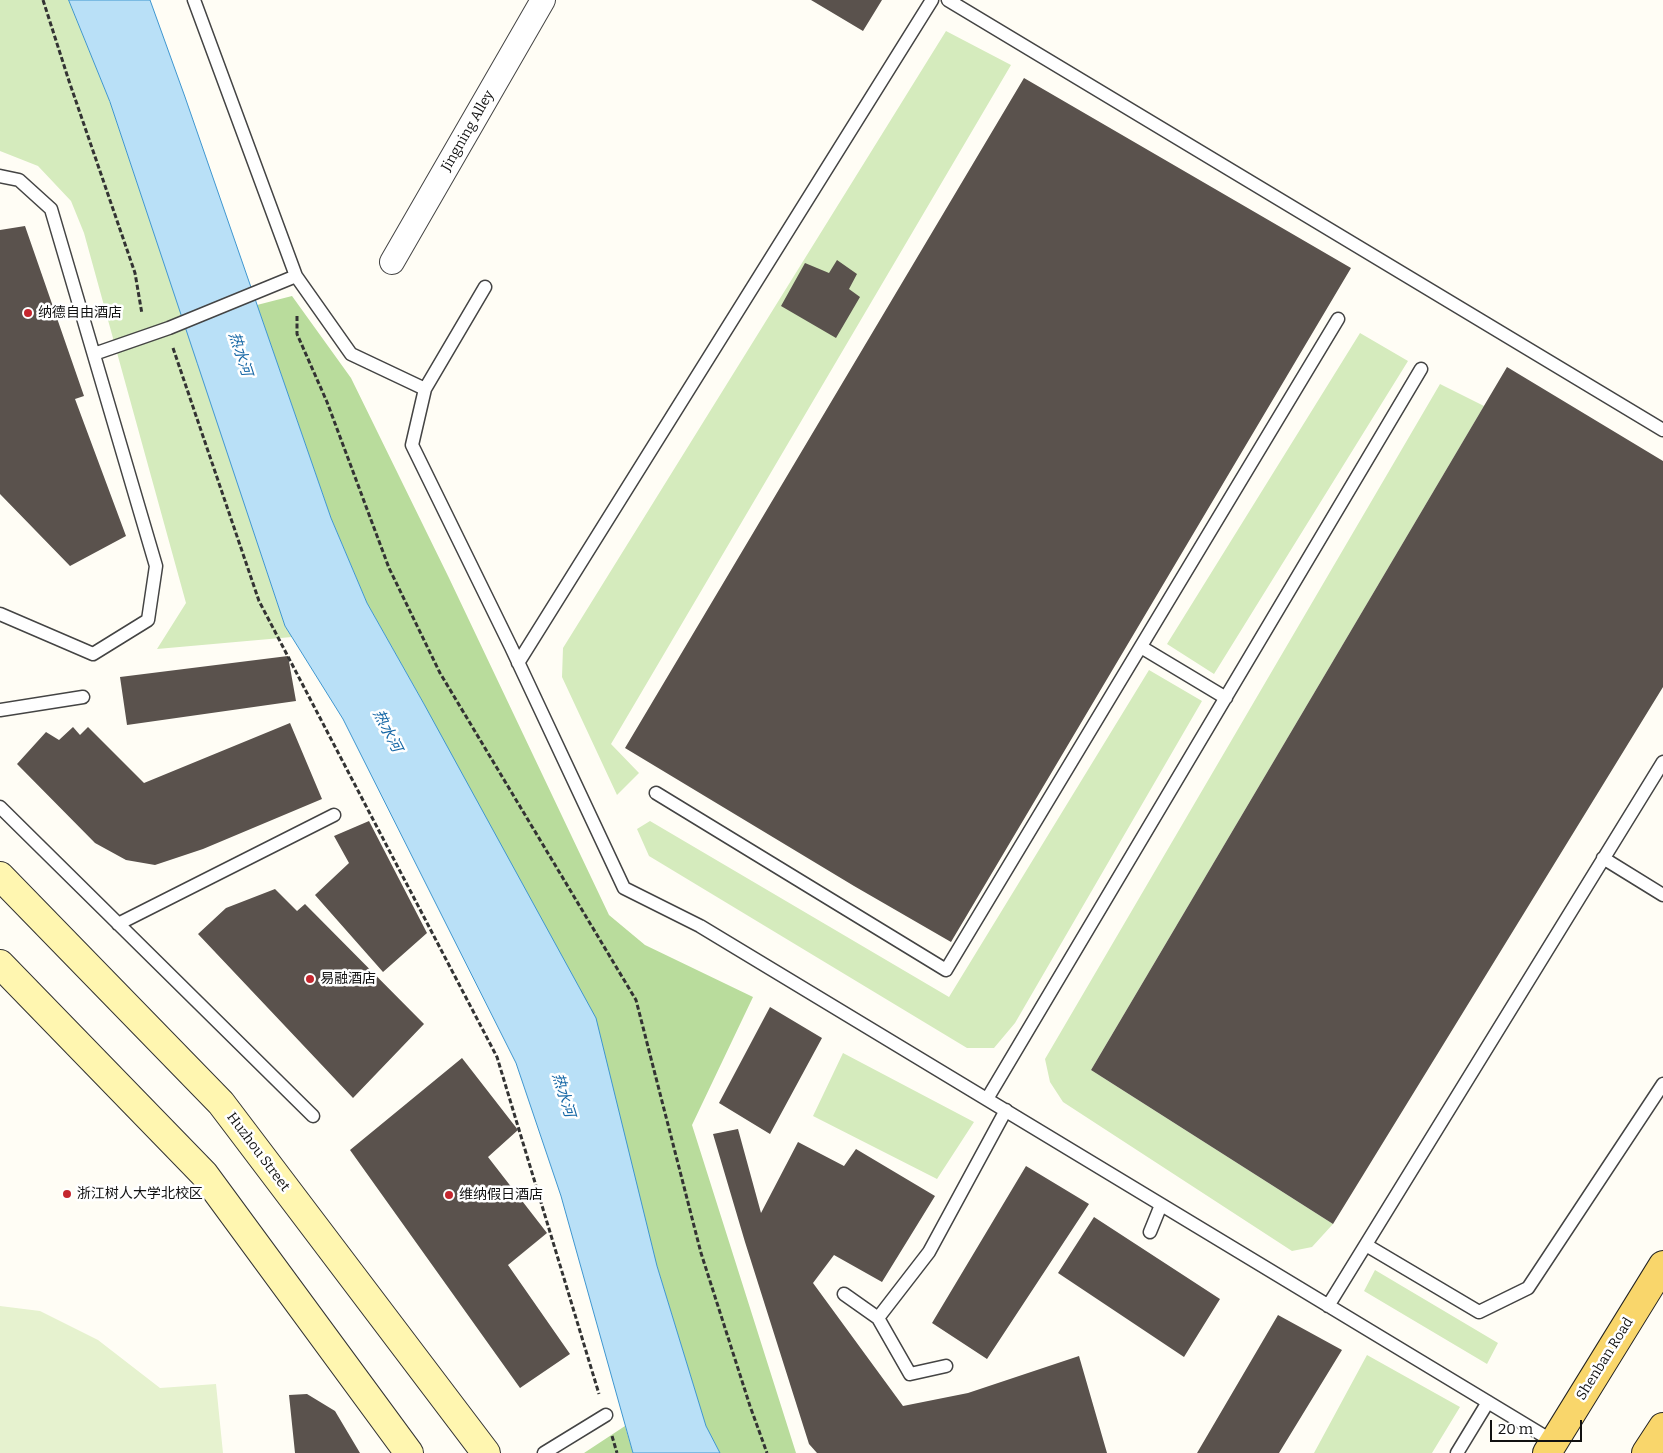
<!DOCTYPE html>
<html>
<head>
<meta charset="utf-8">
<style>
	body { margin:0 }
	#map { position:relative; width:1663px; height:1453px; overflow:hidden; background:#fffdf5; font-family:Bitter,serif }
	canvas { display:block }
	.scale { position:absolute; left:1490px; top:1420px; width:92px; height:22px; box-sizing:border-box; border:2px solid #111; border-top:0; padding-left:6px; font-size:15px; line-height:18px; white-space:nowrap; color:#111; -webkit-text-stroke:4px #fff; paint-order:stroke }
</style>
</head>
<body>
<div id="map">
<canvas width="1663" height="1453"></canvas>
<div class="scale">20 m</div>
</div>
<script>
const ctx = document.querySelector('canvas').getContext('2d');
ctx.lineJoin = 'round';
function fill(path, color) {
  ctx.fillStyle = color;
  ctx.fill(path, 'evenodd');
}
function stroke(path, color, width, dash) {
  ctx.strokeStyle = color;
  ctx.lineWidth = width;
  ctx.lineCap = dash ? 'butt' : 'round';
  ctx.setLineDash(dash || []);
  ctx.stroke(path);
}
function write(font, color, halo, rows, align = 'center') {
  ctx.font = font + ' Bitter,"Noto Sans SC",serif';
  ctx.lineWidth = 5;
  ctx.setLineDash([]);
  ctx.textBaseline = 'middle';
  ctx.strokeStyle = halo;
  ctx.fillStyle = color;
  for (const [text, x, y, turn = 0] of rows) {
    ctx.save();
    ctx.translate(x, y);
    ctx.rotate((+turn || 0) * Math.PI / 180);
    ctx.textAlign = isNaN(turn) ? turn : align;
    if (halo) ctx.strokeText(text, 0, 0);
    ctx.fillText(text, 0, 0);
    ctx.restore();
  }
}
const green = new Path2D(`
	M0 0H69L110 102 285 626 292 637 157 649 186 603 84 233 71 201 38 166 0 151Z
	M946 31 1011 65 611 744 639 773 617 795 562 677 563 648Z
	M1360 333 1408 361 1214 674 1167 644Z
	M1440 384 1484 406 1091 1070 1333 1224 1312 1247 1292 1251 1063 1102 1050 1082 1045 1059Z
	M1149 670 1202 701 1015 1023 994 1048H967L649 856 637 829 650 821 949 997Z
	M843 1053 974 1122 937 1179 813 1116Z
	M1375 1270 1498 1343 1487 1364 1364 1291Z
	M1367 1355 1460 1407 1432 1453H1314Z`);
const forest = new Path2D(`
	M292 296 351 378 449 578 609 915 645 945 753 997 692 1125 796 1453H720L706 1427 657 1266 424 704 367 603 331 518 257 305Z
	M625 1426 633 1453H584Z`);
const pitch = new Path2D(`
	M0 1306 40 1311 98 1340 160 1388 216 1384 223 1453H0Z`);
const water = new Path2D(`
	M69 0H150L185 97 331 518 367 603 424 704 596 1018 657 1266 706 1426 720 1453H633L561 1196 516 1063 343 719 285 626 110 102Z`);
const building = new Path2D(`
	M811 0H882L863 31Z
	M1024 78 1351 268 951 942 854 886 625 748Z
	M25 226 84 396 75 399 126 536 70 566 0 494V230Z
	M837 260 857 274 849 289 860 297 836 338 781 306 805 263 829 273Z
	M1507 367 1663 461V687L1333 1224 1091 1070Z
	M288 656 296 701 127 725 120 677Z
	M290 723 322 799 203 849 155 865 126 860 95 843 17 764 46 732 59 740 73 727 80 735 88 727 144 783Z
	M369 821 427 933 383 972 315 895 349 863 334 836Z
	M275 889 297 911 305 904 424 1024 353 1098 198 934 226 908Z
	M770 1007 822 1038 770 1134 719 1103Z
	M462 1058 518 1130 488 1157 547 1233 508 1265 570 1354 520 1388 350 1150Z
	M738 1129 761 1213 798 1142 844 1166 856 1149 935 1196 882 1282 834 1255 813 1283 903 1406 968 1393 1079 1356 1107 1453H817L809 1444 745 1242 713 1134Z
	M1026 1166 1089 1204 987 1359 932 1323Z
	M1094 1217 1220 1299 1184 1357 1058 1273Z
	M1278 1315 1342 1350 1279 1453H1197Z
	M307 1394 335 1411 360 1453H295L289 1395Z`);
const path = new Path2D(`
	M43 0 69 81 135 273 142 314
	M297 316V334L327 402 389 568 440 673 636 1000 701 1253 750 1406 767 1453
	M173 348 259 601 497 1057 599 1394
	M612 1436 617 1453`);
const service = new Path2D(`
	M194 0 296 276 351 354 425 389
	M948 0 1663 430
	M0 176 19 180 51 209 156 566 148 620 93 654 0 614
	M485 287 425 389 412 445 511 647 624 888 700 926 1554 1442
	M94 354 169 328 296 276
	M1141 647 1226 698
	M518 663 932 0
	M0 710 83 697
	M656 793 946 970 1338 319
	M0 807 313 1116
	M1603 858 1663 895
	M118 924 334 815
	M987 1099 1421 369
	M1150 1232 1161 1205
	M1366 1245 1479 1312 1528 1288 1663 1084
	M844 1294 878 1318 910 1374 946 1366
	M1328 1306 1663 762
	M878 1318 929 1252 1006 1110
	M544 1453 606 1415
	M1457 1453 1488 1402`);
const minor = new Path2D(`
	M392 262 543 0`);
const secondary = new Path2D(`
	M0 876 221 1103 486 1453
	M0 964 204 1174 409 1453`);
const primary = new Path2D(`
	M1547 1453 1663 1265
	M1646 1453 1663 1427`);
const markers = [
	[28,313,5,"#c4262e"],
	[310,979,5,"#c4262e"],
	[67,1194,5,"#c4262e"],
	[449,1195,5,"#c4262e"]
];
const streetNames = [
	["Jingning Alley",468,131,-60],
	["Huzhou Street",258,1152,53],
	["Shenban Road",1605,1359,-58]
];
const poiNames = [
	["纳德自由酒店",38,313],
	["易融酒店",320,979],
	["浙江树人大学北校区",77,1194],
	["维纳假日酒店",459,1195]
];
const waterNames = [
	["热水河",240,354,72],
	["热水河",387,731,63],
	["热水河",563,1095,73]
];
fill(green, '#d5ebbd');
fill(forest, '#b9dc9c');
fill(pitch, '#e6f2cf');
fill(water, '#b9e0f7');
stroke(water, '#3f96cf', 1);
fill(building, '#5a524d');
stroke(service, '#444', 15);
stroke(minor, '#444', 26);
stroke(secondary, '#333', 30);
stroke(primary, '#222', 30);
stroke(path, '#333', 3, [5, 2.5]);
stroke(service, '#fff', 12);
stroke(minor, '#fff', 24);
stroke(secondary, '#fff6b0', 28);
stroke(primary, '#f9d66b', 28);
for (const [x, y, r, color] of markers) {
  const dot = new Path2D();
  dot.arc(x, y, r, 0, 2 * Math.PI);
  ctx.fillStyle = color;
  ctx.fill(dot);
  stroke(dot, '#fff', 2);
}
write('14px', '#111', '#fff', streetNames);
write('14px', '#111', '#fff', poiNames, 'left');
write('italic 15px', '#1768a6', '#fff', waterNames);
</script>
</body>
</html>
